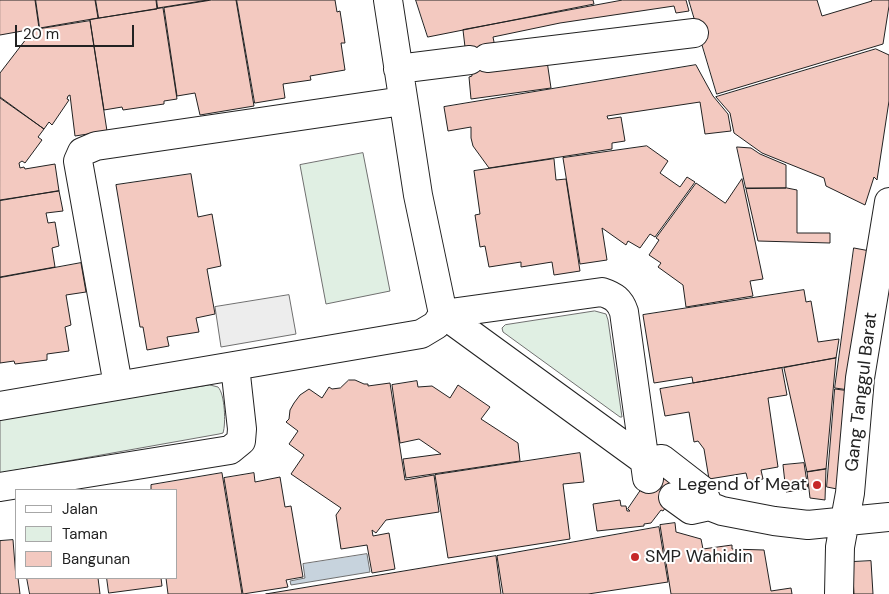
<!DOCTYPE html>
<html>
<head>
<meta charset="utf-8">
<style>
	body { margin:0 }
	#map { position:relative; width:889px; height:594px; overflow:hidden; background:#fff; font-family:"DM Sans",sans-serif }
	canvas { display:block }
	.legend { position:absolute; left:15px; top:489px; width:162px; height:90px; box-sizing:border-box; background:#fff; border:1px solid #a7a7a7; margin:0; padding:6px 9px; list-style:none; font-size:15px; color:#222 }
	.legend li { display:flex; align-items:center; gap:10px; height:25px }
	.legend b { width:25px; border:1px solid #a7a7a7 }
	.scale { position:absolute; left:15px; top:25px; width:119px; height:22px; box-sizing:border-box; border:2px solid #222; border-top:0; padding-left:6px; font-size:15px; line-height:18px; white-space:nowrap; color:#222; -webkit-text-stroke:4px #fff; paint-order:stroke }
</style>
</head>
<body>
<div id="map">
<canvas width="889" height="594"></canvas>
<ul class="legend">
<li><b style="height:6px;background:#fff"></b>Jalan</li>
<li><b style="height:14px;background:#e0efe3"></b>Taman</li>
<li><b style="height:14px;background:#f3c9c0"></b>Bangunan</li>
</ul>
<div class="scale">20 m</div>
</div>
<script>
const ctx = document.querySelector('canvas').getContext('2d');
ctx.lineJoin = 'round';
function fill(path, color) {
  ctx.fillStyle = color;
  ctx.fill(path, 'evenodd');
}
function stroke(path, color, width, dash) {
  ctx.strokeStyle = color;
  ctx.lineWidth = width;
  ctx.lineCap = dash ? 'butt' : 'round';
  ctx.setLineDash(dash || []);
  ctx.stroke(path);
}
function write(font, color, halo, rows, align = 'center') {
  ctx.font = font + ' "DM Sans",sans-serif';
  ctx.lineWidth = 4;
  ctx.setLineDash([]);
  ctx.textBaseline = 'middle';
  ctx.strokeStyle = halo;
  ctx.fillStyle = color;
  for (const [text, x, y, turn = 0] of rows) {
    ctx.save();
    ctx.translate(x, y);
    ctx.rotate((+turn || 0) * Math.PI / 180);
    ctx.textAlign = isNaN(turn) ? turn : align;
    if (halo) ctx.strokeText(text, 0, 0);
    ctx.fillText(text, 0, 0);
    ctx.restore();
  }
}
const green = new Path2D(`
	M363 153 390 291 326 304 300 165Z
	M595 311 606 314 608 320 622 417H620L503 332 502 328 505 325Z
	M210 385 218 387C225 394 226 424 223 433L219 434 0 473V419Z`);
const parking = new Path2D(`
	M289 295 296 334 221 347 215 307Z`);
const water = new Path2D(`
	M367 554 370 572 291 585 290 581 305 578 303 564Z`);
const building = new Path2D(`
	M0 0H35L39 28 0 35Z
	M36 0H95L98 18 40 28Z
	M96 0H156L157 9 99 18Z
	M157 0H208L158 8Z
	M212 0H236L254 106 200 115 195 93 177 96 164 8Z
	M237 0H335L337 12 340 11 345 43H341L345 70 310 76 311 80 283 84 285 98 255 103Z
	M416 0H593L594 4 428 37Z
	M623 0H686L689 11 676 13 674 6 560 23 493 37 495 47 547 61 551 88 471 99 469 77 472 76 469 47H465L463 30Z
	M689 0H817L822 16 872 1 871 0H889V6L883 44 717 94Z
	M163 8 177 99 164 101V104L123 110 122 107 104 110 90 20Z
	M90 21 107 131 75 136 70 95 68 96 67 99 69 100 52 125 49 122 44 129 0 97V73L33 30Z
	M876 49 889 55V101L877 180 874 177 865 205 826 186 824 178 762 153 734 133 730 113 716 97Z
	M696 65 713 96 728 114 731 131 705 134 700 102 607 116 608 119 621 117 625 141 612 143V149L489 168 473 146 471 138V127L448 131 444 107Z
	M0 98 44 129 38 137 42 140 25 163 22 161 19 163 20 168 24 167 25 169 55 164 59 191 0 200Z
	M647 146 668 161 660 173 680 187 687 177 695 182 655 237 650 234 640 248 628 241 626 245 602 228 607 260 580 264 563 158Z
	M737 147 751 148 760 154 786 165V188H746Z
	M554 159 556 180 566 179 580 271 554 275 552 262 521 267V262L489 267 485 246 480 247 475 215 480 214 474 171Z
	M191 174 198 217 212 214 221 266 207 269 215 314 196 318 199 332 167 337 169 346 147 350 143 327H140L116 185Z
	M742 179 763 279 750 281 753 296 686 307 683 285 658 267 661 263 649 255 659 240 656 238 696 183 725 203Z
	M787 188 797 190V233H830V243L758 241 746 189Z
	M59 191 63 211 46 213 48 223 55 222 59 246 52 248 55 267 0 277V201Z
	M854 248 870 251 849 390 835 388Z
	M81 263 86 292 66 295 71 325 65 327 69 351 47 354V360L15 364 14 361 0 363V278Z
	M804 290 806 302 811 301 818 342 839 339 836 358 693 383 692 377 654 383 643 315Z
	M836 358 826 469 807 472 784 368Z
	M782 368 787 395 768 398 778 467 761 470 763 479 748 481 746 473 709 479 704 449 698 441 694 442 689 412 665 416 660 389Z
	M349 380H355L364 384H368V386L390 383 405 480 434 475 439 512 386 520 376 533 372 530 373 536 389 533 395 569 372 573 367 545 341 549 336 515 341 508 291 474 304 455 289 444 298 431 286 422 289 419 290 410 294 403 300 395 309 389 322 398 329 387 332 389 340 388Z
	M417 381 418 387 432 386 450 398 458 385 490 407 481 419 518 443 520 461 406 478 403 459 441 454 419 439 400 443 392 385Z
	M835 389 850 391 837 489 827 487Z
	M580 453 584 482 563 484 570 539 448 558 435 475Z
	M804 463 808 489 786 492 783 465Z
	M658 465 683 483 663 511 661 510 651 523 644 524V526L597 531 593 504 620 500 621 506H626L627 511H630L628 509Z
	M826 469 825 500 810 498 807 472Z
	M222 473 242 594H168L166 578H176V490H151V485Z
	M254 473 255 482 280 477 285 507 291 506 303 577 286 580 288 587 243 594 224 478Z
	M675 523 676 532 701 539 703 549 732 545V549L764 550 771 591 791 588 792 594H671L660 525Z
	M659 527 668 582 588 594H503L497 556Z
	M13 540 16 578H18L20 594H0V541Z
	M496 556 501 594H266Z
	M871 561 873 594H854L852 562Z
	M27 578H98L100 594H30Z
	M107 578H161L162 586 109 593Z`);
const minor = new Path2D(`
	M388 0 418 195 443 314 645 461 662 459 702 490 709 506
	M487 58 694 33
	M398 69 470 60
	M118 385 78 161 82 152 96 146 403 101
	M0 406 421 334 436 325 443 314 602 292C614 296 620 300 624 312L647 478 649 479
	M0 487 230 450 241 441 242 429 235 366
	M673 497 691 510 709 506 722 511 774 521 808 525 889 517
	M839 594 840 547 850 493 860 378 889 202`);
const markers = [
	[817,485,5,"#c62828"],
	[635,557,5,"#c62828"]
];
const streetNames = [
	["Gang Tanggul Barat",862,392,-83]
];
const poiNames = [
	["Legend of Meat",807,485],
	["SMP Wahidin",645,557,"left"]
];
fill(green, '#e0efe3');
stroke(green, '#6f6f6f', 1);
fill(parking, '#ededed');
stroke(parking, '#6f6f6f', 1);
fill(water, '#c7d3dd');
stroke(water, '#6f6f6f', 1);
fill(building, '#f3c9c0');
stroke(building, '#222', 1);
stroke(minor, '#222', 30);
stroke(minor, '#fff', 28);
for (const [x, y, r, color] of markers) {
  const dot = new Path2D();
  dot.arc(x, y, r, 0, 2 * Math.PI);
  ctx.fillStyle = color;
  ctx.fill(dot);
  stroke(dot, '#fff', 2);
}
write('18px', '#222', '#fff', streetNames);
write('18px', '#222', '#fff', poiNames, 'right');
</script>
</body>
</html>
